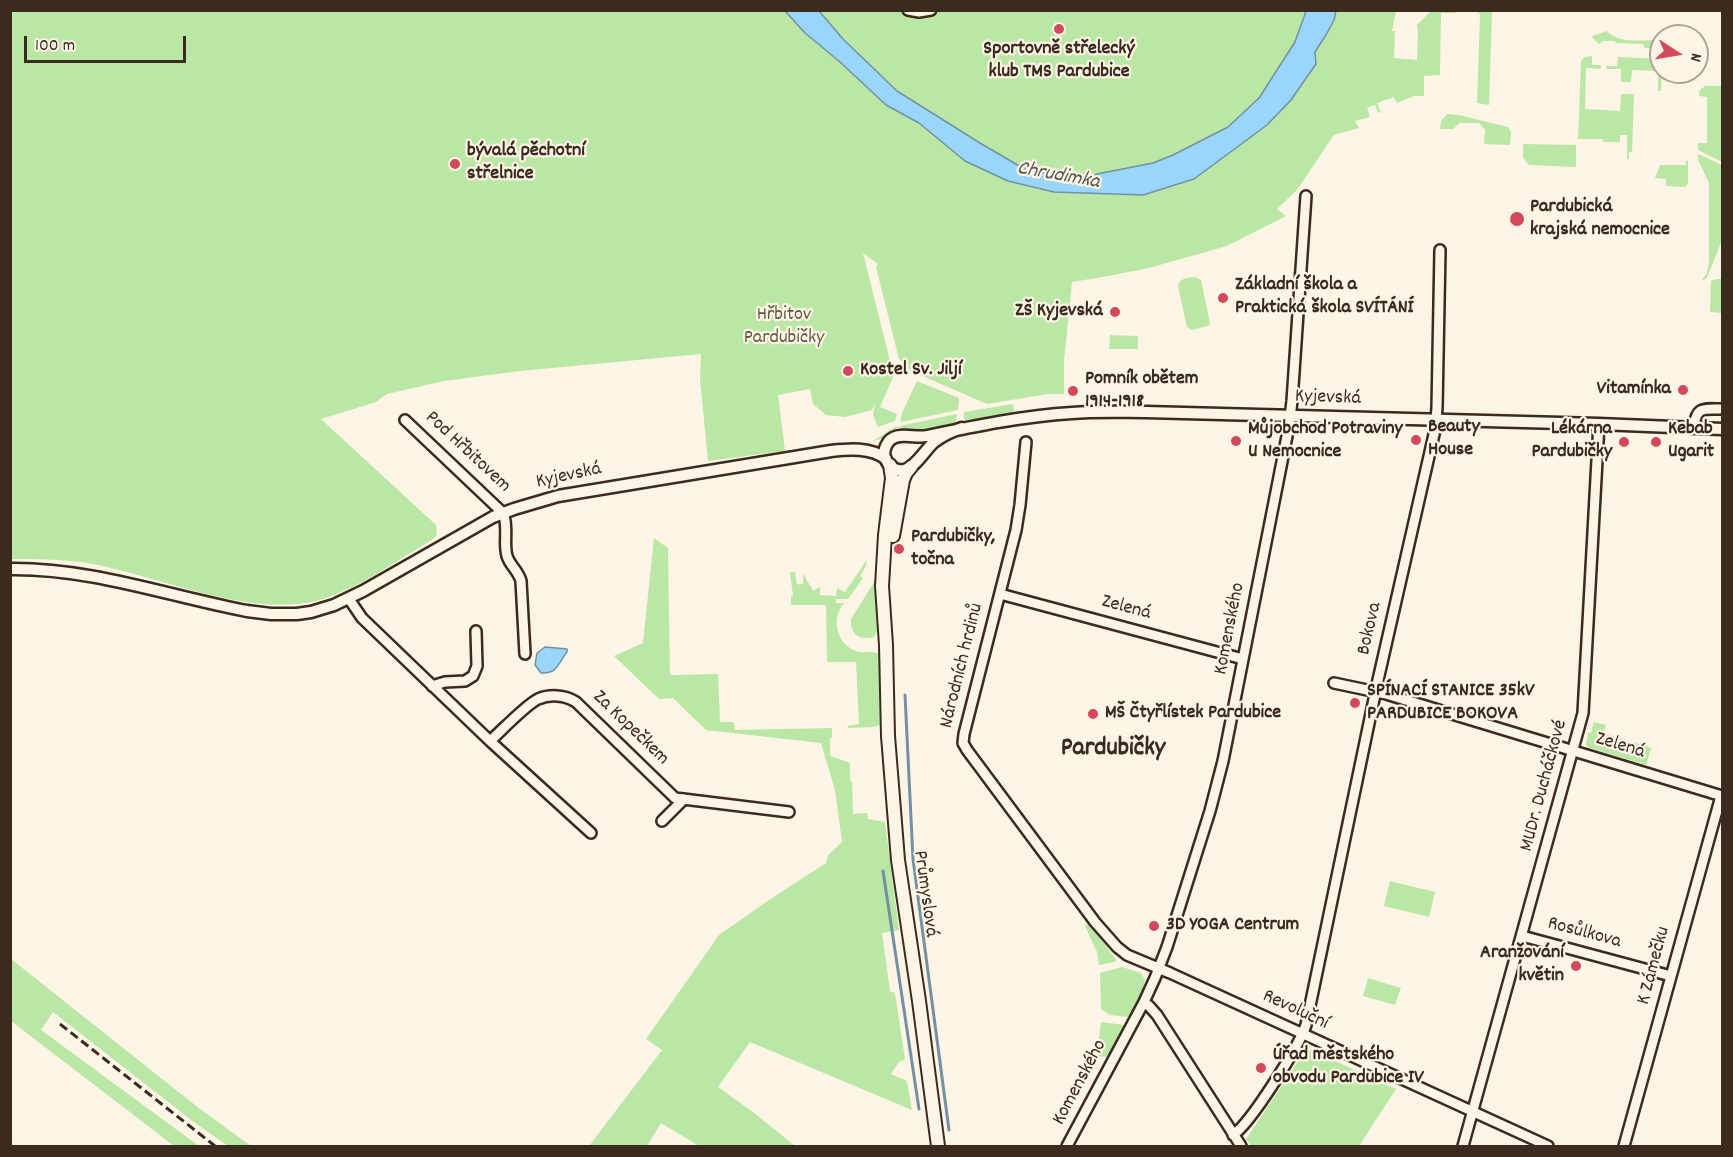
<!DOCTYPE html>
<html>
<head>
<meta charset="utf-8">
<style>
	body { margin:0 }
	#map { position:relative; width:1733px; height:1157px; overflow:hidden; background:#fcf5e5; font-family:Dekko,sans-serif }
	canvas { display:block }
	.frame { position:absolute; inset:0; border:12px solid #3b2a1e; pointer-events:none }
	.north { position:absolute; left:1649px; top:24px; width:60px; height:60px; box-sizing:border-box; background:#fcf5e5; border:2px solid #afa495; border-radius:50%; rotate:102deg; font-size:16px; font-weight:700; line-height:24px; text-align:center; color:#3b2a1e }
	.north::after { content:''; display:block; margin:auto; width:21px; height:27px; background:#d1495b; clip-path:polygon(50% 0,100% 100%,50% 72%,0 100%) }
	.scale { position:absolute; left:24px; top:36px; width:162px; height:27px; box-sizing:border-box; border:3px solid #3b2a1e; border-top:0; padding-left:8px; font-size:18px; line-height:21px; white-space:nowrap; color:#3b2a1e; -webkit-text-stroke:4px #fcf5e5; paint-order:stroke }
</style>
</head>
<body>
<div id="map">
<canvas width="1733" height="1157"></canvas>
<div class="frame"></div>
<div class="north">N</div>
<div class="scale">100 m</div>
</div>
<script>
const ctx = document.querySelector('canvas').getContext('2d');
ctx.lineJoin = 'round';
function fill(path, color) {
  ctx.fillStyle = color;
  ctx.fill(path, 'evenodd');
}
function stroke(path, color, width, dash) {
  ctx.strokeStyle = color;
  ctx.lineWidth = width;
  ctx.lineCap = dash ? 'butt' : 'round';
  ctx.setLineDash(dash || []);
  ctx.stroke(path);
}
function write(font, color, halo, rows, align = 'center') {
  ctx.font = font + ' Dekko,sans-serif';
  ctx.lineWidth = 4.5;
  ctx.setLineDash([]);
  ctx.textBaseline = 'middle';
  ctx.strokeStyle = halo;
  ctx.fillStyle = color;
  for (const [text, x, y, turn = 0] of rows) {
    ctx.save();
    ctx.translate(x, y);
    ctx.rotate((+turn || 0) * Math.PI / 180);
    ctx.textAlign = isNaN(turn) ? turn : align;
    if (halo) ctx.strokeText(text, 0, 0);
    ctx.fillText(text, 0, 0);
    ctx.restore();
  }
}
const green = new Path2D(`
	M939 10 1306 11 1295 42 1259 98 1228 127 1173 155 1153 163 1097 174 1090 178 1060 177 1021 167 980 143 897 91 843 39 819 11H901L919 16 936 13Z
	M11 11H785L805 33 840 62 886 105 919 123 965 161 1008 181 1194 179 1315 56C1317 48 1323 42 1327 34 1331 26 1334 19 1336 11H1396L1392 31H1395L1394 58 1417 60 1418 32 1417 25 1431 11H1458L1455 13H1441L1440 75 1424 76V96H1414L1397 103 1394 97 1377 103 1381 112 1378 113 1375 105 1367 108 1370 117 1355 121 1359 128 1334 135 1297 190 1277 209 1286 216 1227 246 1149 268 1103 277 1072 282 1064 361V394H1048L987 404 911 371 899 359 876 267 878 264 863 253 891 365 890 371 895 373 880 407 897 414 895 421 878 427 873 415 875 404 872 410 845 417 826 415 813 404 810 389 778 395 785 451 708 461 700 379 701 354 520 371 444 381 387 394 376 402 321 419 436 525 437 535 433 539C400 559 353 592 316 601 248 617 160 577 93 564 66 559 38 559 11 559Z
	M1475 11H1492L1489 105 1477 103 1480 14Z
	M1607 31C1618 44 1645 40 1661 40V48H1645L1643 44 1617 43 1614 41H1603L1599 44 1592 37V36Z
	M1592 56V65H1601V69L1586 68 1585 109 1620 111 1621 94H1634L1632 152H1629V159H1627V135H1620V142H1603V139H1578L1581 61 1585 57Z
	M1618 57 1660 59 1662 72 1661 91H1658V71L1632 70 1631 82H1621V69H1606V66H1617Z
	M1705 86H1722V162L1698 150V143H1707V97L1699 96 1700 90Z
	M1447 114 1459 115 1508 127 1511 132 1510 145 1484 144 1485 130 1479 123H1460L1453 129H1440L1441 121Z
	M1523 144 1576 145V167L1529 165 1523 158Z
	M1698 154 1722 165V240L1707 278 1701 281 1707 273 1709 262V183L1698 160Z
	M1686 160 1688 161V183L1685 187 1666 186V179L1655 178 1660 165H1686Z
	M1195 277 1201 280 1210 323 1208 326 1192 330 1187 327 1178 286C1179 278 1187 278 1195 277Z
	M1716 279H1722V313L1710 312 1711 281Z
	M1110 335 1138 336V349H1109Z
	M917 381 959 398 958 410 900 422 902 413Z
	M1013 404 1014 413 967 421 964 419V412Z
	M957 414 956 422C936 431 925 433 904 431L900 427 896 428C892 436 881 439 873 441L895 427Z
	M654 538 668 548 670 675 718 674 720 722H734L735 730 832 728V738H830V756L850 763V781H852L853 814 867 813 868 819 885 822 899 930 882 933 890 991 895 993 905 1059 899 1062 891 1074 907 1081 912 1110 750 1042 718 1087 753 1112 795 1146H699L661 1123 647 1146H589L662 1050 646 1039 719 935 769 900 826 863 828 855 842 842 835 790 821 743 706 730 673 698 659 699 614 656 643 643Z
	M866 561H867L865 568 860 576 863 578 848 599H836V603H844C831 618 836 644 856 651 864 654 872 650 879 654L880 725 873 727 848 728V726L859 724 856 662H827L826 605H791V597L793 596 790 572H795L797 584H803V573L813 591 820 587V595L836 596 837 588 845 592Z
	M876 579 877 631 874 637C859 641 850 634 851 619Z
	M1594 722 1606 725 1604 733 1649 747 1651 749 1646 765 1590 748 1586 745 1588 732 1591 733Z
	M1390 881 1435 892 1429 917 1384 906Z
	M1090 923 1116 960 1115 962 1099 965 1097 952 1085 926Z
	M11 959 200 1109 251 1146H228L195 1123 53 1012 41 1030 199 1146H174L11 1021Z
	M1122 967 1141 973 1145 980 1143 988 1130 1017 1110 1015 1101 1009 1100 973Z
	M1368 978 1401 988 1395 1005 1363 996Z
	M1101 1022 1125 1025 1109 1057 1097 1056Z
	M1307 1048 1396 1089 1359 1146H1251L1246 1139Z`);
const water = new Path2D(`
	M785 11H819L843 39 897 91 980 143 1021 167 1060 177 1090 178 1097 174 1153 163 1173 155 1228 127 1259 98 1295 42 1306 11H1336L1334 20 1326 35 1315 52 1316 64 1291 100 1267 125 1194 179 1143 195 1054 192 1008 181 965 161 919 123 886 105 840 62 805 33Z
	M545 647 567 649V652C558 663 558 674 541 673L535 665 537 653Z`);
const stream = new Path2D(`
	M905 695 913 859 949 1130
	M883 871 919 1109`);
const minor = new Path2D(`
	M908 10 919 12 931 10
	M405 420 503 513C509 527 503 542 507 556 510 566 518 570 521 581L525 654
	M1694 427C1696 406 1704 409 1722 409
	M1026 442 1020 505 1016 530 964 734 963 743 967 750 1095 922 1117 947 1127 955 1170 973 1548 1146
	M1000 594 1243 659
	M349 599 362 618 490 741 591 833
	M1334 683 1386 694 1722 796
	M432 686 445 682 465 681 473 676 477 666 476 631
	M490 741C501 731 527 704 538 699 550 694 565 695 576 702L675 798 789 812
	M662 821 684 799
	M1522 936 1671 976
	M1144 1002 1149 1006 1157 1015 1241 1146
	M1233 1135C1251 1123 1299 1046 1306 1025L1378 680 1435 430 1437 408 1440 250
	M1067 1146 1144 1002 1155 978 1167 947 1210 811 1223 761 1289 426 1292 401 1306 196
	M1463 1146 1583 713 1599 424
	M1624 1146 1721 796`);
const tertiary = new Path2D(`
	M962 428C952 431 942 436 934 442 925 450 915 468 904 470 891 472 880 458 886 446 893 429 914 439 927 436 975 426 1023 416 1072 413 1096 411 1121 412 1146 412L1599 424 1722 429
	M10 569C92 568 168 596 247 611L271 614H297L311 612 334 605 363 591 493 517 514 509 558 496 831 451C849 449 871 447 886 459`);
const secondary = new Path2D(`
	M890 465 892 478 885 535 882 586 886 645 888 736 898 860 919 1001 938 1146
	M893 536 903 480 906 473 911 467`);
const rail = new Path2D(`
	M60 1024 215 1146`);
const markers = [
	[1059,29,6,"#d1495b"],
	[455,164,6,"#d1495b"],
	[1517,219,8,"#d1495b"],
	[1223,298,6,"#d1495b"],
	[1115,312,6,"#d1495b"],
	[848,371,6,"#d1495b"],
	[1683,390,6,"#d1495b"],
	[1073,391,6,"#d1495b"],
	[1416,440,6,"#d1495b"],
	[1236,441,6,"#d1495b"],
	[1624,442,6,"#d1495b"],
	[1656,442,6,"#d1495b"],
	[899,549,6,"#d1495b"],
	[1355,703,6,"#d1495b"],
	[1093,714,6,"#d1495b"],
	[1154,926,6,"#d1495b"],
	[1576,966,6,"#d1495b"],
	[1261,1068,6,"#d1495b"]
];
const poiNames = [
	["Sportovně střelecký",1059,50,"center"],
	["klub TMS Pardubice",1059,73,"center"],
	["bývalá pěchotní",467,152],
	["střelnice",467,175],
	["Pardubická",1530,208],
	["krajská nemocnice",1530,231],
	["Základní škola a",1235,286],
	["Praktická škola SVÍTÁNÍ",1235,309],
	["ZŠ Kyjevská",1103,312,"right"],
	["Kostel Sv. Jiljí",860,371],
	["Pomník obětem",1085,380],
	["1914-1918",1085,403],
	["Vitamínka",1671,390,"right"],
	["Beauty",1428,428],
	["House",1428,451],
	["Můjobchod Potraviny",1248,430],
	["U Nemocnice",1248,453],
	["Lékárna",1612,430,"right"],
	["Pardubičky",1612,453,"right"],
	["Kebab",1668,430],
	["Ugarit",1668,453],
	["Pardubičky,",911,538],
	["točna",911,561],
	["SPÍNACÍ STANICE 35kV",1367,692],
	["PARDUBICE BOKOVA",1367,715],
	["MŠ Čtyřlístek Pardubice",1105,714],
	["3D YOGA Centrum",1166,926],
	["Aranžování",1564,954,"right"],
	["květin",1564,977,"right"],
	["Úřad městského",1273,1056],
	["obvodu Pardubice IV",1273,1079]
];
const parkNames = [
	["Hřbitov",784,316],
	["Pardubičky",784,339]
];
const streetNames = [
	["Kyjevská",1328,399,2],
	["Pod Hřbitovem",467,453,43],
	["Kyjevská",569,477,-12],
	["Zelená",1126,609,15],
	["Komenského",1231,629,-79],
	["Bokova",1371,629,-77],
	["Národních hrdinů",963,666,-76],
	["Za Kopečkem",630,729,44],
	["Zelená",1620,747,17],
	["MUDr. Ducháčkové",1545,786,-75],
	["Průmyslová",924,894,82],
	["Rosůlkova",1584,934,15],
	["K Zámečku",1655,966,-75],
	["Revoluční",1295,1011,25],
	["Komenského",1081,1083,-62]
];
const waterNames = [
	["Chrudimka",1058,177,10]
];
const districtNames = [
	["Pardubičky",1113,750]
];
fill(green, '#bae7a5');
fill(water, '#99d6fa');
stroke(water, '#7391a2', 1.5);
stroke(stream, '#7391a2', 3);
stroke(minor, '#3b2a1e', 14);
stroke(tertiary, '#3b2a1e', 15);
stroke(secondary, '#3b2a1e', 16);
stroke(minor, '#fcf5e5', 9);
stroke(tertiary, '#fcf5e5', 10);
stroke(secondary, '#fcf5e5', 12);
stroke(rail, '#3b2a1e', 3, [9, 4.5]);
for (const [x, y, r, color] of markers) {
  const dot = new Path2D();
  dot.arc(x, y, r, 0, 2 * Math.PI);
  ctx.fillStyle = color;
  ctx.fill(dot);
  stroke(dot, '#fcf5e5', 2);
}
write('bold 20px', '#3b2a1e', '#fcf5e5', poiNames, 'left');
write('20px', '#5b5940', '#fcf5e5', parkNames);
write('20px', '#3b2a1e', '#fcf5e5', streetNames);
write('italic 21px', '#525555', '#fcf5e5', waterNames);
write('bold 26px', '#3b2a1e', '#fcf5e5', districtNames);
</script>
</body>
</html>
